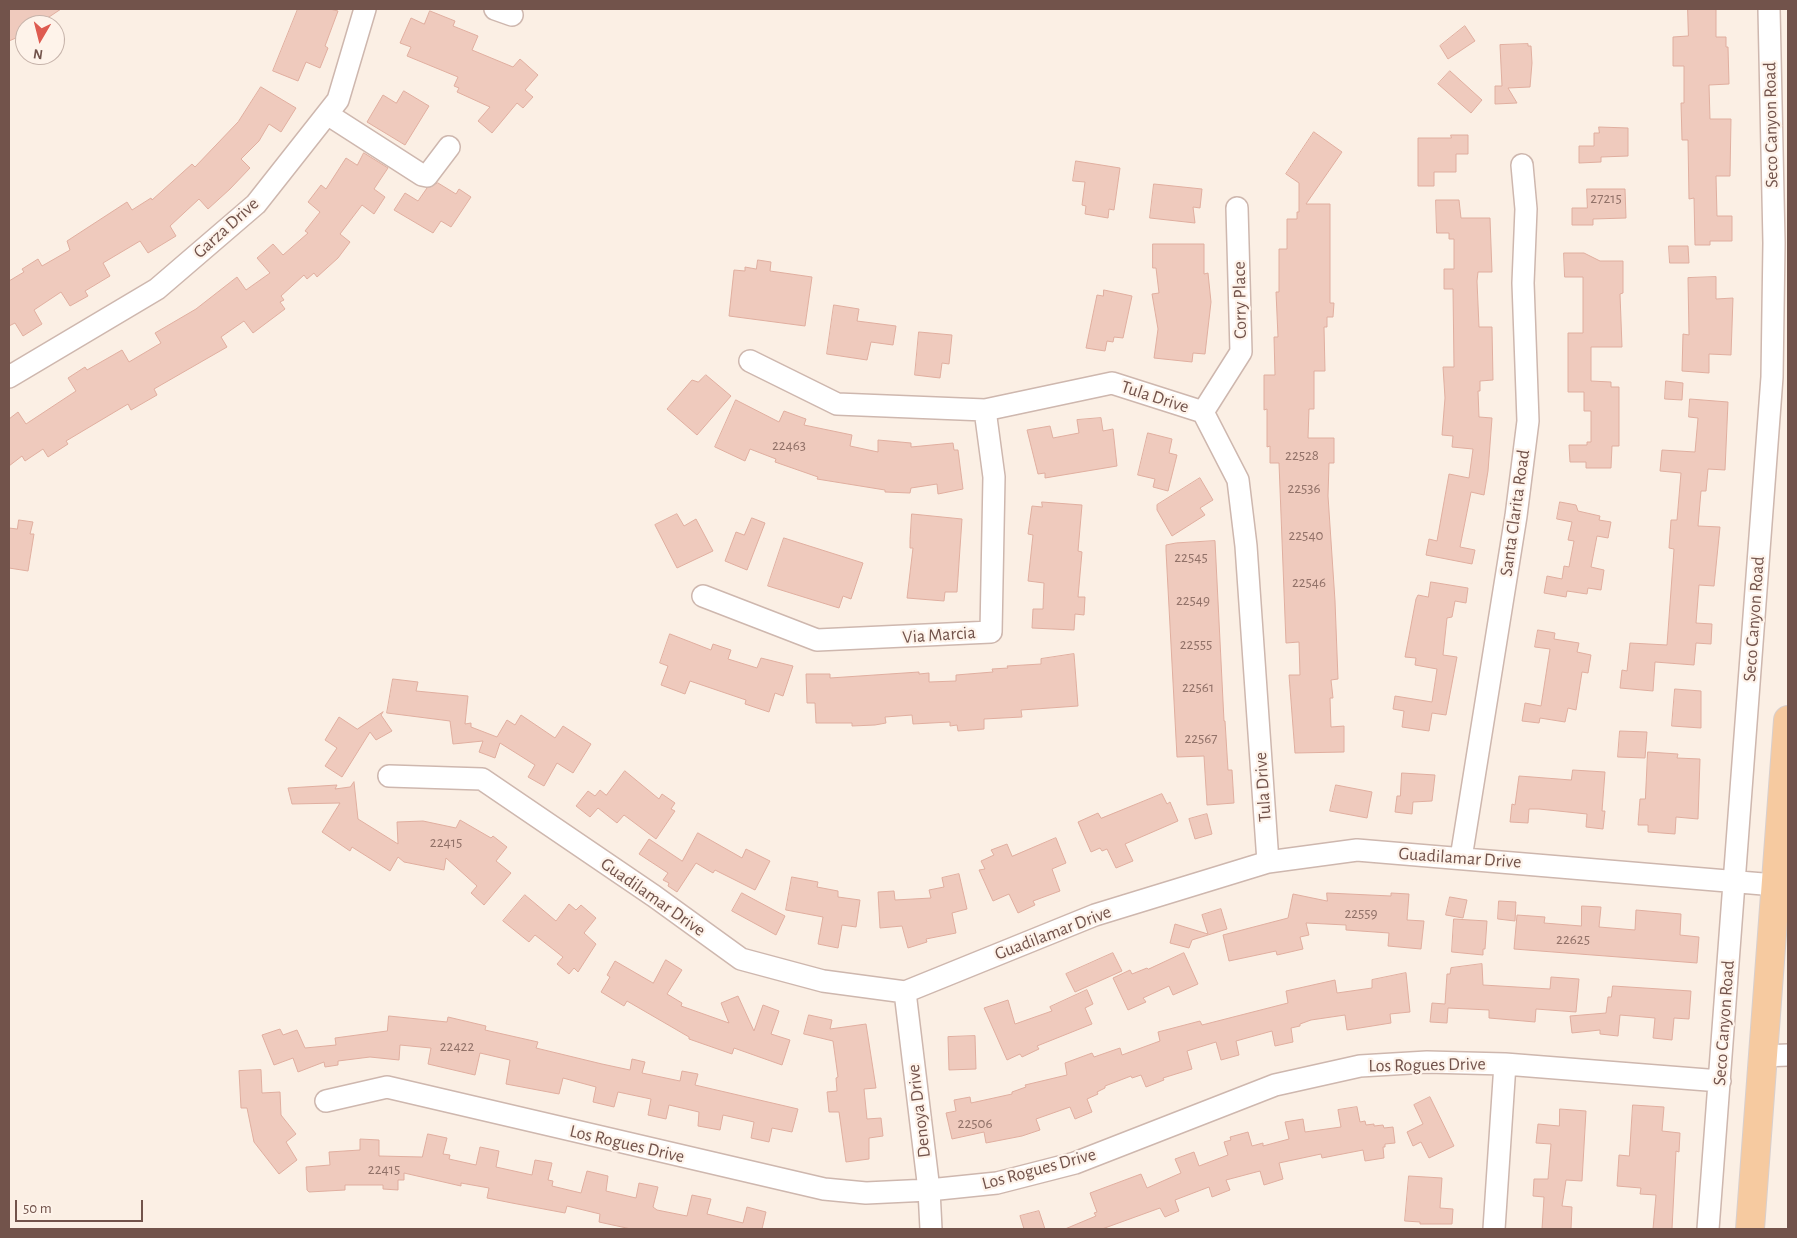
<!DOCTYPE html>
<html>
<head>
<meta charset="utf-8">
<style>
	body { margin:0 }
	#map { position:relative; width:1797px; height:1238px; overflow:hidden; background:#fbefe4; font-family:"Alegreya Sans",sans-serif }
	canvas { display:block }
	.frame { position:absolute; inset:0; border:10px solid #72534b; pointer-events:none }
	.north { position:absolute; left:15px; top:15px; width:50px; height:50px; box-sizing:border-box; background:#fef3ea; border:1px solid #c6b3aa; border-radius:50%; rotate:188deg; font-size:14px; font-weight:700; line-height:20px; text-align:center; color:#72534b }
	.north::after { content:''; display:block; margin:auto; width:18px; height:22px; background:#de5b50; clip-path:polygon(50% 0,100% 100%,50% 72%,0 100%) }
	.scale { position:absolute; left:15px; top:1200px; width:128px; height:22px; box-sizing:border-box; border:2px solid #72534b; border-top:0; padding-left:6px; font-size:15px; line-height:18px; white-space:nowrap; color:#72534b; -webkit-text-stroke:4px #fef3ea; paint-order:stroke }
</style>
</head>
<body>
<div id="map">
<canvas width="1797" height="1238"></canvas>
<div class="frame"></div>
<div class="north">N</div>
<div class="scale">50 m</div>
</div>
<script>
const ctx = document.querySelector('canvas').getContext('2d');
ctx.lineJoin = 'round';
function fill(path, color) {
  ctx.fillStyle = color;
  ctx.fill(path, 'evenodd');
}
function stroke(path, color, width, dash) {
  ctx.strokeStyle = color;
  ctx.lineWidth = width;
  ctx.lineCap = dash ? 'butt' : 'round';
  ctx.setLineDash(dash || []);
  ctx.stroke(path);
}
function write(font, color, halo, rows, align = 'center') {
  ctx.font = font + ' "Alegreya Sans",sans-serif';
  ctx.lineWidth = 4.5;
  ctx.setLineDash([]);
  ctx.textBaseline = 'middle';
  ctx.strokeStyle = halo;
  ctx.fillStyle = color;
  for (const [text, x, y, turn = 0] of rows) {
    ctx.save();
    ctx.translate(x, y);
    ctx.rotate((+turn || 0) * Math.PI / 180);
    ctx.textAlign = isNaN(turn) ? turn : align;
    if (halo) ctx.strokeText(text, 0, 0);
    ctx.fillText(text, 0, 0);
    ctx.restore();
  }
}
const building = new Path2D(`
	M9 9H61L37 25H25V34L9 41Z
	M298 9H330L338 11 325 46 328 48 320 68 306 62 298 81 273 71Z
	M1688 9H1716V37H1726V47H1728L1729 84 1709 85 1710 119H1731L1730 176H1716L1717 216H1732V241H1710V245H1695L1694 198 1689 199 1688 140H1682L1681 103H1684V66H1673V37L1688 36Z
	M430 11 455 21 453 26 478 36 472 50 513 67 520 59 538 75 525 90 533 97 523 108 517 103 492 133 478 121 490 107 457 92 459 88 454 86 458 77 407 56 411 47 400 43 411 18 424 24Z
	M1465 26 1475 41 1448 59 1440 46Z
	M1528 44V46H1531L1532 63 1530 87 1508 88 1517 103 1495 104V86H1502L1500 45Z
	M1450 71 1482 100 1471 113 1438 84Z
	M261 87 296 108 281 132 269 124 259 141 241 159 250 168 230 189 208 209 199 199 170 226 176 236 148 253 140 241 103 263 110 276 85 291 88 296 70 306 61 292 34 310 42 324 23 336 15 323 9 326V281L24 272 22 269 38 259 42 266 70 250 67 241 127 202 132 210 151 198 152 200 192 164 195 167 238 122Z
	M404 91 429 106 405 145 367 122 383 95 396 103Z
	M1599 127 1628 128V156L1601 157V162L1579 163V146H1594V133H1599Z
	M1314 132 1342 152 1306 204H1330V303H1334L1333 317H1327V327H1324L1325 371H1314V409H1309L1308 438H1334V463H1329L1328 496 1335 601 1338 679 1331 680 1333 698H1330L1331 727 1344 726V752L1295 753 1289 675H1300L1299 642 1286 643 1279 463H1270V446L1267 447V409L1264 410V375H1275L1274 337H1278L1276 292H1279V249H1287V219H1297V212H1299V183L1286 174Z
	M1451 135H1468V154H1456V172H1434V186H1418V138H1451Z
	M364 153 388 168 374 189 385 197 374 214 362 205 340 234 350 242 338 258 317 277 314 273 307 279 304 275 281 296 284 300 280 302 285 309 253 333 244 321 221 337 227 347 154 389 157 395 131 410 128 404 66 441 68 444 48 457 43 449 25 461 22 456 9 466V419L18 412 26 424 76 391 68 378 85 367 87 370 122 350 129 362 161 343 155 333 196 309 237 277 246 290 270 273 257 258 273 244 283 255 308 233 305 231 320 212 308 202 321 185 326 189 346 158 357 165Z
	M1076 161 1120 168 1114 210 1109 209 1108 218 1085 214 1086 206 1082 205 1085 182 1073 181Z
	M438 183 456 194 459 189 471 197 451 227 441 221 433 233 394 210 405 193 418 201 427 188Z
	M1154 184 1202 189 1200 208 1193 207 1195 223 1150 218Z
	M1587 189H1625L1626 218 1593 219V225H1572V208H1587Z
	M1436 200H1459L1461 218H1490L1492 272H1478L1477 281 1479 327H1492L1493 380 1480 381V391H1478L1479 417 1492 418 1488 471 1484 495 1471 492 1460 547 1475 550 1472 564 1426 555 1429 539 1437 541 1449 474 1469 478 1473 449 1452 447 1453 436 1442 435 1445 398 1443 367H1454L1453 289H1444V269H1454V239H1449V233H1437Z
	M1153 244H1204V274L1208 273 1211 302 1205 354 1193 353 1192 362 1154 358 1158 329 1152 294 1159 293 1156 268H1153Z
	M1669 246H1688L1689 263H1670Z
	M1564 253H1584L1600 261H1623V293L1620 294 1622 347H1591V381L1611 382V387H1619V446H1612L1611 468H1586V462H1570L1569 445H1587V442H1591V411H1584V392H1568V333H1583V277H1565Z
	M758 260 771 262 770 271 812 277 805 326 729 316 734 270 745 271V267L756 269Z
	M1716 277V299L1733 298 1731 355 1709 354V373L1682 371 1683 334 1689 335 1688 278Z
	M1104 290 1132 296 1123 338 1114 337 1113 342 1107 341 1105 351 1086 348 1097 295 1103 296Z
	M834 305 859 309 857 321 896 326 893 345 871 342 867 360 827 354Z
	M919 332 952 335 949 364 942 363 940 378 915 375Z
	M706 375 731 396 697 435 667 409 692 380 698 382Z
	M1666 381 1683 383 1682 400 1665 399Z
	M1690 399 1728 402 1725 470 1708 469 1706 491H1701L1698 526 1720 527 1714 586 1699 585 1696 623 1712 624 1711 644 1696 643 1694 665 1655 662 1653 691 1620 688 1622 670 1627 671 1630 643 1667 645 1674 549 1669 548 1671 520H1677L1681 473 1660 471 1662 450 1695 452 1698 418 1689 417Z
	M736 400 779 422 784 411 806 419 804 425 852 435 850 446 878 452V440L911 443V447L953 443 954 450H958L963 489 938 494 937 484 911 488 910 493 885 492V490L817 479 818 477 775 462 776 459 750 449 745 461 715 447Z
	M1101 418 1103 431 1113 429 1117 466 1045 478V473L1038 474 1027 430 1050 426 1053 438 1079 433 1077 420Z
	M1148 433 1172 439 1169 453 1177 455 1168 491 1153 487 1155 479 1138 475Z
	M1200 478 1213 500 1200 508 1205 515 1172 536 1157 510V505Z
	M1042 502 1082 505 1078 551 1082 552 1078 597H1085L1084 615 1075 614 1074 630 1032 628 1033 609H1043L1044 583 1028 581 1033 535 1028 534 1032 506 1042 507Z
	M1560 502 1576 505 1578 511 1600 516 1599 520 1611 522 1608 538 1597 536 1591 567 1604 570 1601 590 1588 588 1587 594 1567 591 1566 597 1544 593 1547 576 1562 579 1564 566 1569 567 1574 541 1568 540 1572 522 1557 519Z
	M677 514 684 526 696 519 713 551 677 568 655 525Z
	M912 514 962 519 957 592H945L944 601 907 598 913 548H910V540Z
	M752 518 765 523 747 570 725 561 736 532 744 535Z
	M19 520 33 522 30 534H34L28 571 9 568V528L17 529Z
	M784 538 863 563 851 599 843 596 839 608 768 586Z
	M1215 541 1224 721H1225L1228 770H1232L1234 803 1207 805 1204 756 1177 757 1166 551V545L1176 543Z
	M1431 582 1468 588 1466 603 1455 601 1452 617 1447 618 1443 655 1457 657 1446 715 1432 713 1429 731 1402 727 1404 711 1393 709 1395 696 1432 702 1437 669 1415 665 1416 658 1405 657 1416 599 1418 595 1428 597Z
	M1538 630 1555 633 1554 639 1579 643 1577 652 1591 655 1588 673 1582 672 1576 710 1568 708 1565 722 1540 718 1539 723 1522 721 1525 703 1541 706 1550 649 1535 647Z
	M670 634 711 650 713 644 731 650 728 659 757 668 761 658 793 666 783 696 775 693 769 712 745 704 746 700 690 681 685 694 661 685 668 666 660 663Z
	M1074 654 1078 706 1021 710 1022 717 984 719V729L958 731 957 725 950 726V722L913 724 912 715 885 717 886 723 875 725 852 726V723H816L815 703H807L806 674H830V678L919 672V674L929 673V682L956 681V675L993 672 992 669 1008 668 1007 666 1041 664V659Z
	M393 679 418 682 416 691 468 696 465 724 471 723V727L497 737 507 720 515 725 521 715 555 738 563 726 591 744 573 773 557 763 544 786 528 777 535 765 500 743 495 758 479 752 483 741 453 744 450 721 387 713Z
	M1675 689 1701 691V728L1672 726Z
	M383 712 381 715 392 731 376 740 370 732 342 777 325 766 337 748 325 740 339 717 357 729Z
	M1620 731 1647 732 1645 758 1618 757Z
	M1648 752 1678 754 1677 758 1700 759 1698 819 1676 817 1675 834 1648 832V825H1638L1640 799H1645Z
	M1573 770 1605 772 1602 811H1605L1603 829 1586 827 1587 814 1539 809H1529L1528 823 1510 822 1512 804 1515 805 1519 776 1571 780Z
	M625 771 659 799 662 794 675 803 671 809 675 811 656 839 624 815 617 823 598 808 590 817 576 806 588 791 595 796 600 790 606 795Z
	M1402 773 1435 775 1432 801 1413 802 1412 814 1395 812 1397 796H1400Z
	M354 782 358 819 398 844 397 822 423 821 456 828 460 820 491 838 493 836 507 847 496 861 511 873 484 905 471 893 477 886 446 858 444 870 404 862 398 857 390 871 352 847 350 851 322 832 340 803 292 804 288 788 337 785 335 789 350 787Z
	M1336 785 1372 792 1367 818 1330 811Z
	M1162 794 1167 804 1170 802 1178 821 1125 844 1133 861 1116 868 1107 849 1102 851 1100 848 1091 852 1078 822 1098 813 1101 818Z
	M1207 814 1212 834 1195 839 1189 819Z
	M698 833 742 858 746 849 770 861 755 890 715 870 713 873 696 863 677 892 668 886 669 883 663 880 668 873 639 854 649 839 682 861Z
	M1056 838 1066 863 1052 869 1060 891 1033 901 1035 905 1018 913 1009 894 993 901 979 870 985 869 981 861 994 855 991 850 1007 844 1012 856Z
	M959 874 967 909 952 913 956 933 926 939 927 942 908 948 902 926 880 928 878 892 894 891 895 900 931 898 929 890 944 887 942 878Z
	M792 877 818 882 817 887 838 891V897L860 900 856 927 842 925 838 948 818 944 823 917 786 910Z
	M742 893 785 916 776 935 732 911Z
	M1327 893 1391 896V893L1409 894 1407 920 1424 921 1421 949 1388 946 1389 933 1346 930V925L1306 923 1309 935 1300 937 1303 949 1277 955 1276 951 1229 961 1223 935 1288 918 1293 894 1327 901Z
	M525 895 556 921 569 904 576 910 581 905 596 918 584 933 596 944 578 972 574 968 569 974 557 964 563 957 535 935 529 942 503 921Z
	M1450 897 1467 900 1463 918 1446 915Z
	M1499 901 1516 902 1515 921 1498 919Z
	M1582 906 1601 907 1599 927 1635 930 1636 910 1681 914 1680 935 1699 937 1697 963 1514 949 1517 915 1545 917 1544 923 1581 926Z
	M1221 909 1227 929 1192 940 1189 948 1170 943 1175 924 1208 934 1202 915Z
	M1454 919 1487 921 1485 949H1483V955L1452 952Z
	M1113 953 1122 971 1075 992 1066 974Z
	M1184 953 1198 984 1173 995 1169 986 1143 998 1146 1002 1128 1010 1113 978 1130 970 1132 974 1147 968 1148 969Z
	M666 960 682 970 667 994 682 1003 681 1006 729 1023 721 1003 738 996 754 1031 763 1005 779 1011 771 1034 790 1040 782 1065 734 1048 732 1054 689 1039V1037L627 1001 624 1006 601 992 610 977 607 975 615 961 653 983Z
	M1482 964 1483 985 1550 989 1551 977 1579 979 1576 1012 1536 1009 1535 1022 1489 1018V1010L1448 1008 1447 1023 1430 1022 1432 1003 1445 1004 1447 974H1450L1451 968Z
	M1406 973 1410 1012 1390 1014 1391 1023 1347 1030 1345 1015 1311 1020 1300 1024V1026L1291 1028 1293 1042 1275 1046 1272 1031 1236 1041 1239 1055 1221 1060 1216 1042 1187 1051 1192 1069 1163 1078 1164 1080 1146 1087 1141 1075 1132 1078 1131 1076 1105 1086V1088L1097 1092 1098 1094 1087 1099 1092 1112 1075 1119 1070 1107 1036 1119 1040 1130 1022 1136 986 1143 984 1132 952 1139 946 1113 956 1111 954 1100 970 1097 971 1103 1012 1094V1092L1026 1087 1025 1085 1067 1075 1065 1063 1092 1053 1094 1057 1120 1048 1122 1055 1160 1041 1158 1032 1200 1021 1202 1025 1288 1003 1286 991 1335 980 1337 993 1372 988V980Z
	M1613 986 1691 991 1689 1019 1674 1018 1672 1040 1653 1038 1655 1018 1620 1015 1618 1036 1600 1034V1030L1572 1033 1570 1016 1606 1013 1608 997H1611Z
	M1087 990 1093 1004 1085 1008 1092 1024 1037 1046 1039 1049 1022 1057 1020 1054 1007 1060 984 1008 1008 1000 1015 1024 1052 1011 1050 1007Z
	M809 1015 832 1020 830 1029 866 1024 876 1088 864 1089 867 1119 881 1118 883 1136 869 1138V1159L846 1162 839 1112H829L827 1092 837 1091 836 1078 838 1077 833 1041 804 1034Z
	M389 1016 447 1022 448 1017 486 1026 485 1030 538 1042 536 1048 602 1064 630 1070 632 1059 645 1062 642 1073 680 1081 682 1071 698 1074 695 1085 798 1109 792 1132 772 1128 769 1142 751 1138 754 1122 723 1115 720 1130 698 1126 699 1112 669 1105 666 1119 648 1115 651 1099 618 1092 614 1107 593 1102 596 1087 563 1078 559 1094 506 1084 510 1060 480 1053 475 1075 428 1064 431 1048 400 1045 399 1060 370 1057 338 1061V1065L325 1067 324 1062 298 1072 293 1058 274 1065 262 1035 280 1029 283 1035 297 1030 305 1048 336 1045 335 1038 387 1031Z
	M975 1036 976 1069 949 1070 948 1037Z
	M261 1070 262 1093 280 1092 281 1115 296 1134 286 1142 297 1160 279 1174 254 1142 247 1108H241L239 1071Z
	M1430 1097 1454 1146 1429 1158 1421 1142 1413 1146 1407 1132 1423 1124 1414 1105Z
	M1633 1105 1664 1107 1662 1131 1680 1133 1679 1152 1676 1151 1672 1229H1653L1656 1195 1640 1194 1641 1188 1617 1186 1619 1155 1629 1156Z
	M1357 1107 1360 1122 1365 1121 1366 1125 1374 1124V1126L1383 1125 1384 1128 1393 1127 1395 1143 1385 1144V1147H1383L1384 1158 1365 1161 1363 1150 1322 1158 1321 1154 1279 1163 1283 1179 1264 1185 1260 1171 1226 1180 1230 1190 1212 1197 1209 1187 1175 1200 1179 1211 1165 1217 1160 1208 1102 1229H1065L1096 1216 1094 1213 1097 1212 1090 1193 1141 1174 1147 1188 1181 1173 1175 1159 1194 1152 1199 1166 1228 1155 1224 1142 1231 1140 1230 1137 1248 1132 1252 1146 1263 1143V1146L1289 1139 1285 1122 1303 1119 1305 1132 1341 1127 1338 1110Z
	M1560 1109 1586 1111 1582 1181 1566 1180 1562 1206 1572 1207 1571 1229H1542L1544 1197 1533 1196 1534 1179H1548L1551 1144 1536 1143 1538 1124 1559 1126Z
	M428 1134 447 1138 443 1154 450 1155 449 1159 476 1165 480 1147 499 1151 496 1167 532 1175 535 1160 552 1163 548 1180 553 1181 552 1186 581 1193 587 1171 608 1176 606 1191 636 1198 639 1183 658 1187 653 1207 657 1210 687 1216 692 1195 711 1199 707 1214 743 1223 747 1207 766 1212 762 1229H631L599 1222 600 1214 567 1206 565 1213 512 1203 487 1198 489 1188 461 1183V1186L404 1173V1180H398V1190L383 1189V1185H345V1190L309 1192 307 1190 306 1167 330 1165 329 1152 360 1150V1139L379 1140V1156L422 1157Z
	M1409 1176 1442 1178 1440 1208 1453 1209 1452 1224H1420V1222L1405 1221Z
	M1039 1211 1045 1229H1024L1020 1216Z`);
const minor = new Path2D(`
	M495 9 512 15
	M327 114 422 175 427 176 449 147
	M750 361 837 404 985 410 1112 383 1203 412 1238 480 1246 546 1268 862
	M9 377 157 289 256 204 338 100 365 9
	M1203 412 1241 352 1237 208
	M703 596 817 640 991 632 994 477 985 410
	M389 776 482 779 654 896 741 959 823 981 905 992 1095 915 1268 862 1357 850 1775 885
	M1461 858 1516 516 1528 421 1523 283 1526 209 1522 165
	M905 992 929 1190 931 1229
	M1762 1056 1788 1055
	M326 1101 387 1087 824 1189 866 1193 929 1190 997 1183 1075 1163 1275 1085 1360 1066 1427 1062 1505 1064 1720 1081
	M1494 1229 1505 1064
	M1708 1229 1772 377 1774 243 1769 9`);
const major = new Path2D(`
	M1750 1229 1788 720`);
const numberNames = [
	["27215",1606,198],
	["22463",789,445],
	["22528",1302,455],
	["22536",1304,488],
	["22540",1306,535],
	["22545",1191,557],
	["22546",1309,582],
	["22549",1193,600],
	["22555",1196,644],
	["22561",1198,687],
	["22567",1201,738],
	["22415",446,842],
	["22559",1361,913],
	["22625",1573,939],
	["22422",457,1046],
	["22506",975,1123],
	["22415",384,1169]
];
const streetNames = [
	["Seco Canyon Road",1771,125,-91],
	["Garza Drive",226,228,-42],
	["Corry Place",1240,300,-91],
	["Tula Drive",1155,397,18],
	["Santa Clarita Road",1515,513,-82],
	["Seco Canyon Road",1754,619,-86],
	["Via Marcia",939,635,-4],
	["Tula Drive",1263,787,-94],
	["Guadilamar Drive",1460,858,4],
	["Guadilamar Drive",653,897,35],
	["Guadilamar Drive",1053,933,-21],
	["Seco Canyon Road",1724,1023,-86],
	["Los Rogues Drive",1427,1065,-1],
	["Denoya Drive",919,1111,-97],
	["Los Rogues Drive",627,1144,13],
	["Los Rogues Drive",1039,1169,-15]
];
fill(building, '#efcabd');
stroke(building, '#e0ae9f', 1);
stroke(minor, '#ceb7ae', 24);
stroke(major, '#d8cfcd', 30);
stroke(minor, '#fff', 21);
stroke(major, '#f6caa0', 28);
write('15px', '#917168', null, numberNames);
write('18px', '#72534b', '#fef3ea', streetNames);
</script>
</body>
</html>
